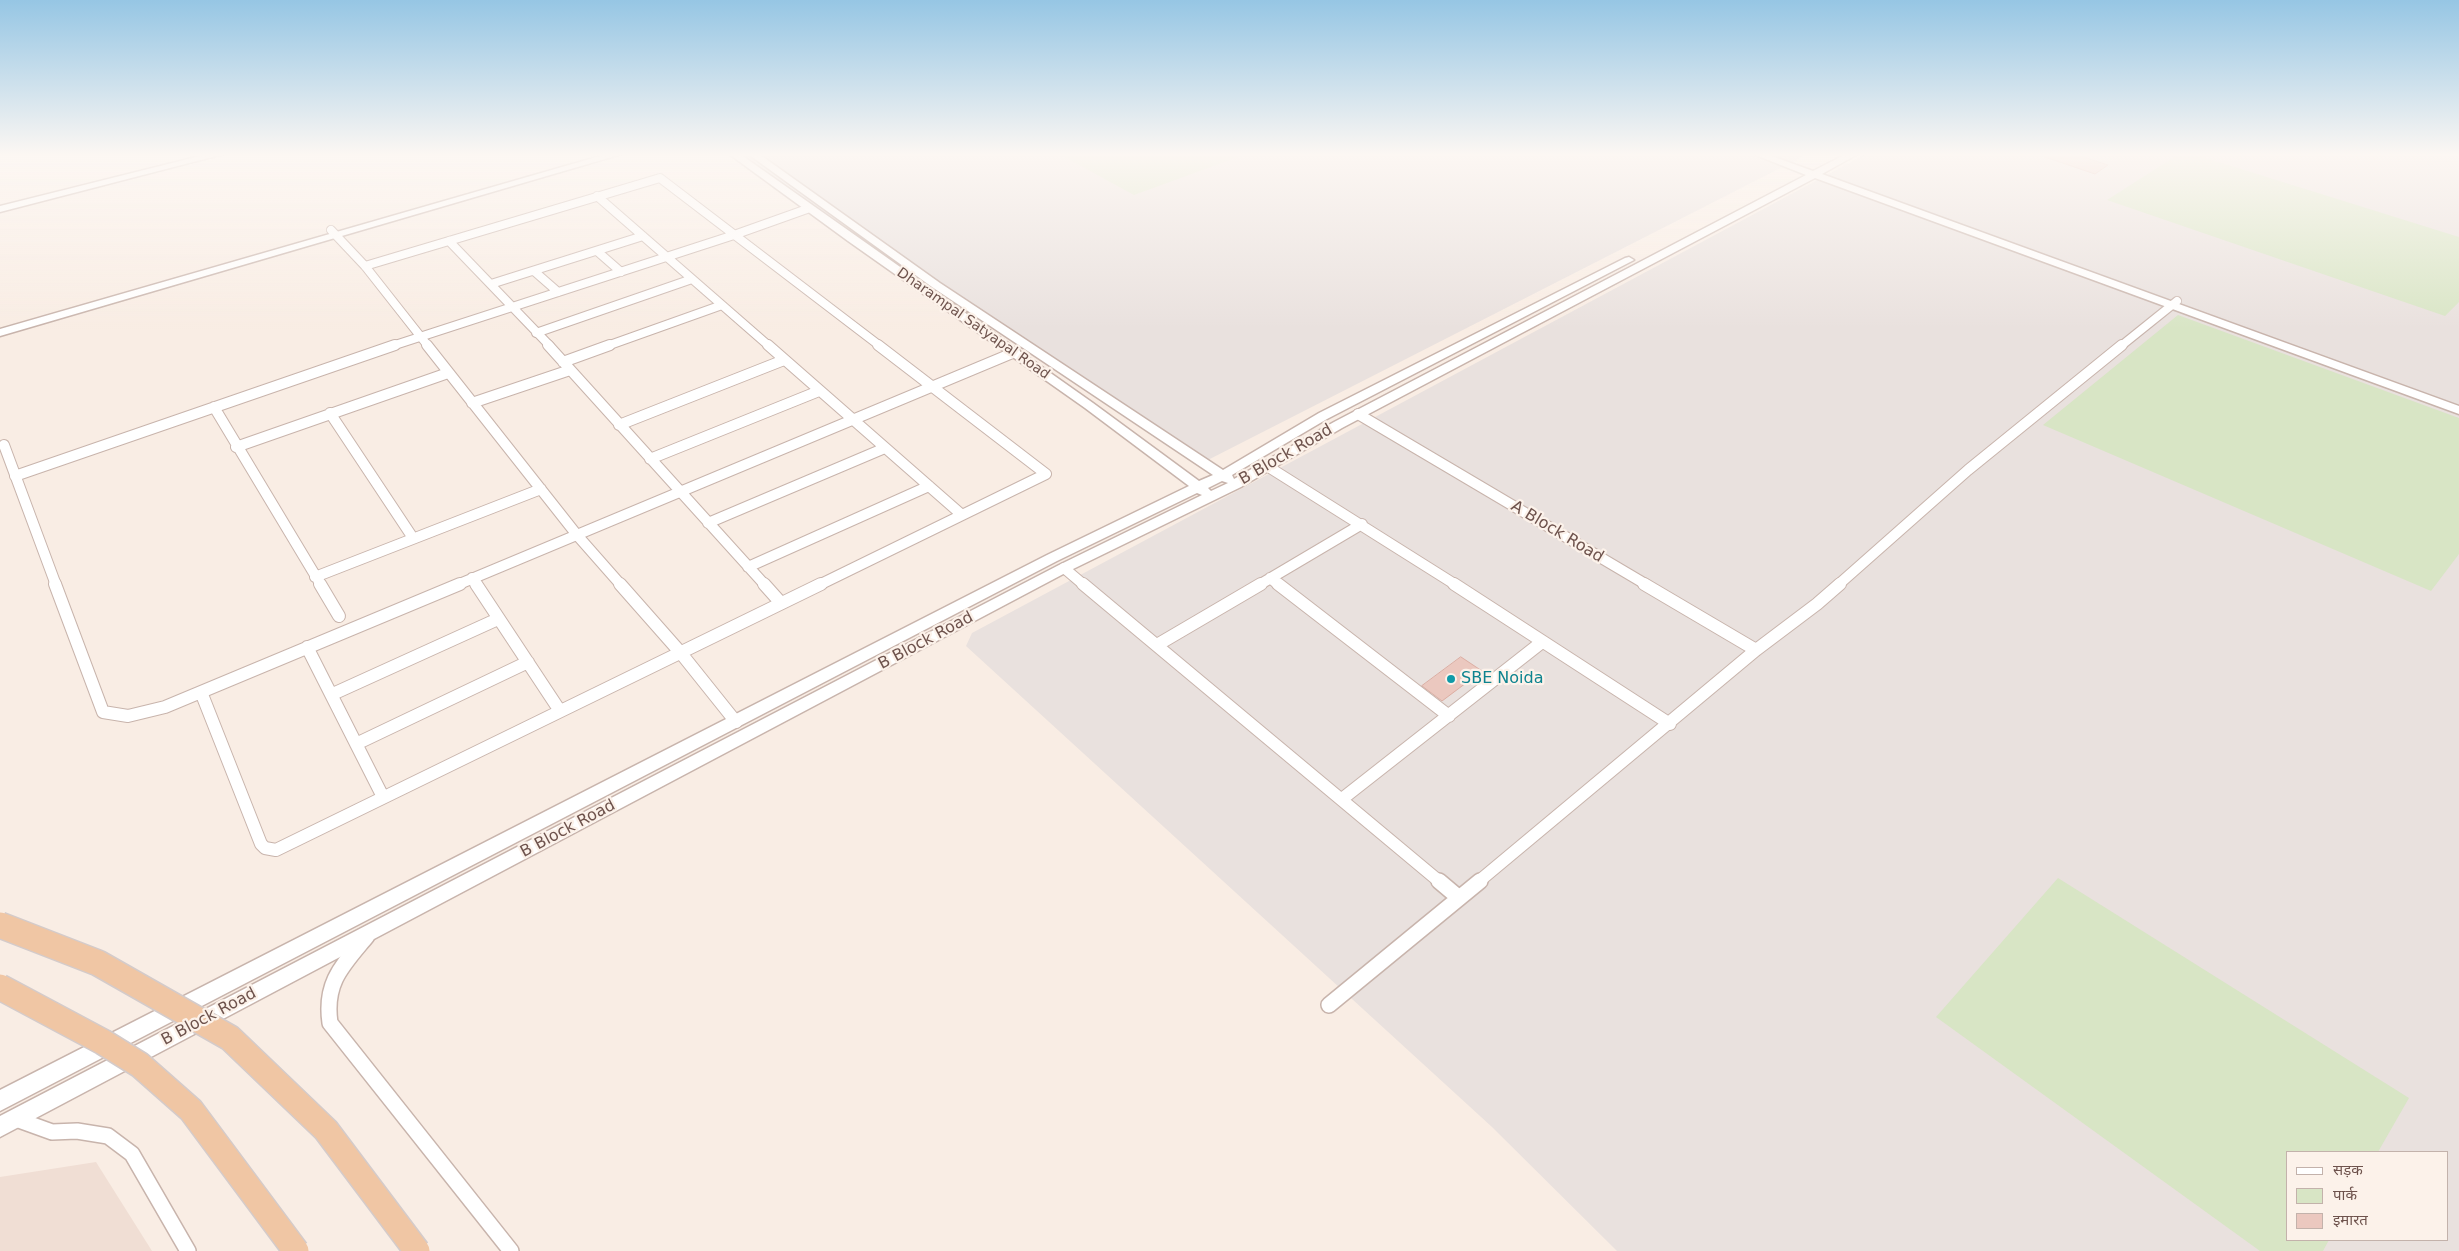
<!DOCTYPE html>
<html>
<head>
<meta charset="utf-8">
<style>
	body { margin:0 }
	#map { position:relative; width:2459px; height:1251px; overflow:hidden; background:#f9ede4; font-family:"DejaVu Sans","Noto Sans Devanagari",sans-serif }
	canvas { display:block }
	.legend { position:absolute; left:2286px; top:1151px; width:162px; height:90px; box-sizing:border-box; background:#fcf2ea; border:1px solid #c3b2ab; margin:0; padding:6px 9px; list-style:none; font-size:15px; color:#6e534d }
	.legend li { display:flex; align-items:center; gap:10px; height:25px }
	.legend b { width:25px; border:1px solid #c3b2ab }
</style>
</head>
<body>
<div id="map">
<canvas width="2459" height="1251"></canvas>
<ul class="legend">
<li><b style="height:6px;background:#fff"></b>सड़क</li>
<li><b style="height:14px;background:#d8e5c5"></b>पार्क</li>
<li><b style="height:14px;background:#ebc8bf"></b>इमारत</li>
</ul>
</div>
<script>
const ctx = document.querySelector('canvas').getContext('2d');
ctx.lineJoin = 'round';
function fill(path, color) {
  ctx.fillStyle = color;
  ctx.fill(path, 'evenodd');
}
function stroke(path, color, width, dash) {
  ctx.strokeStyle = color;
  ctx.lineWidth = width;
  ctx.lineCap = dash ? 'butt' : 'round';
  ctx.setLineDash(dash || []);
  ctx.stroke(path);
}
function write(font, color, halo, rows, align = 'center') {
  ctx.font = font + ' "DejaVu Sans",sans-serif';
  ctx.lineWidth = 4.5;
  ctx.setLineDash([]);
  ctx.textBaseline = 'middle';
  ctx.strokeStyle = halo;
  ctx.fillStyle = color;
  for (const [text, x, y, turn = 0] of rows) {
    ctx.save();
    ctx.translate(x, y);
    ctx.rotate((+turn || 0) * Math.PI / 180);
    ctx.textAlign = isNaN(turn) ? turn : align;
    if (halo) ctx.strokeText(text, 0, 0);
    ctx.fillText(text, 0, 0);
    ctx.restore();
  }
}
const residential = new Path2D(`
	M96 1162 152 1251H0V1177Z`);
const industrial = new Path2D(`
	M738 154H1808L1200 464Z
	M1866 154H2459V1251H1617L1492 1127 966 646 972 633ZM2288 1152H2448V1240H2288Z`);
const green = new Path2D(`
	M1059 154H1238L1241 156 1134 195Z
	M2179 154H2193L2459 237V302L2445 316 2107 200Z
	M2178 315 2459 418V554L2431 591 2043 425Z
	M2058 878 2409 1098 2378 1152H2288V1240H2329L2323 1251H2260L1936 1017Z`);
const building = new Path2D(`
	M2043 154H2074L2108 165 2095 174 2042 156Z
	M1461 657 1482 671 1442 701 1422 686Z`);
const minorFar3 = new Path2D(`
	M597 196 769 346
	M331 230 365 266 428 346
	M449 241 550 346
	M597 251 621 272
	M365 266 660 178 880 346
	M534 271 558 292
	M491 284 643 236
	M536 333 692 279
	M392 346 734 235 807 209
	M607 346 722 305
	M2121 346 2177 301`);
const minorFar2 = new Path2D(`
	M427 345 577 535 621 585
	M548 345 765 585
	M768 345 962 515
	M563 362 610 345
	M472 403 570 370
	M214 407 321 585
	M330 413 413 538
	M1358 414 1647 585
	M619 425 784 360
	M4 445 56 585
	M236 447 448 373
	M650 459 819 391
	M1267 466 1456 585
	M15 476 395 345
	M708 523 885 448
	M748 567 929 486
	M1064 568 1084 585
	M315 577 541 489
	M472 578 477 585
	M1270 578 1279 585
	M457 585 1015 352
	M819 585 1046 474 878 345
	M1259 585 1362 524
	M1838 585 1968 470 2122 345`);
const minorFar1 = new Path2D(`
	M55 584 103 712 128 716 165 707 460 584
	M320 584 339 616
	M476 584 560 711
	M620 584 680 652 736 722
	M764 584 781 603
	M1083 584 1440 882
	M1278 584 1449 716
	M1454 584 1670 724
	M1644 584 1756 650
	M1157 645 1261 584
	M307 647 383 797
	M201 692 261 844 265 848 276 850 821 584
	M335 693 498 619
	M356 744 528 662
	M1342 799 1542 642
	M1478 882 1756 650 1817 604 1840 584`);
const minor = new Path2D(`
	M1439 881 1458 897
	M367 936C343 965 324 982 330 1023L511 1251
	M1329 1005 1480 881
	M16 1119 52 1132 77 1131 108 1136 132 1154 188 1251`);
const tertiary = new Path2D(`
	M208 154H224L0 212V206Z
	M607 154H622L0 336V329Z
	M729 154H740L1093 403 1199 481 1213 475 932 287 748 154H759L940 283 1223 470 1319 413 1625 258 1629 257 1634 260 1327 419 1232 475 1234 479 1334 422 1806 175 1753 154H1766L1813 171 1846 154H1858L1822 174 2459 406V414L1815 178 1342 428 1241 487 1069 571 0 1137V1116L1059 565 1202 495 1197 493 1057 561 0 1111V1090L1047 555 1189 486 1085 408 848 241ZM1222 481 1228 483 1211 491 1208 488Z`);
const primaryBridge = new Path2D(`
	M0 925 98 963 230 1038 326 1130 417 1251
	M0 987 103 1042 140 1065 191 1110 296 1251`);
const markers = [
	[1451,679,5,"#0f9aa8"]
];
const farStreetnames = [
	["Dharampal Satyapal Road",973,324,35]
];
const streetNames = [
	["B Block Road",1286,455,-30],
	["A Block Road",1557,532,31],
	["B Block Road",926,641,-28],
	["B Block Road",568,829,-28],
	["B Block Road",209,1017,-28]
];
const cultureNames = [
	["SBE Noida",1461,679]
];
fill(residential, '#f0ded4');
fill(industrial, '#e9e1de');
fill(green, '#d8e5c5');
fill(building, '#ebc8bf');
stroke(building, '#dcada2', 1);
stroke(minorFar3, '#c8b4ac', 10);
stroke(minorFar2, '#c8b4ac', 12);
stroke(minorFar1, '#c8b4ac', 14);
stroke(minor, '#c8b4ac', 18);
stroke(tertiary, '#c8b4ac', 3);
stroke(minorFar3, '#fff', 8);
stroke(minorFar2, '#fff', 10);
stroke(minorFar1, '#fff', 12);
stroke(minor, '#fff', 15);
fill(tertiary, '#fff');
stroke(primaryBridge, '#d4cbca', 28, []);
stroke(primaryBridge, '#f0c6a4', 25);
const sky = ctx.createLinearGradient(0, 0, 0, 329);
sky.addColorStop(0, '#96c6e4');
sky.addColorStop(0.47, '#fcf7f3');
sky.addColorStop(1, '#fcf7f300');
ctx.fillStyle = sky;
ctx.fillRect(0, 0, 2459, 329);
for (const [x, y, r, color] of markers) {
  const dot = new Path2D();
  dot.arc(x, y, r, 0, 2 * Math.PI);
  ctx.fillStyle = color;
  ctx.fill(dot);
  stroke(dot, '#fcf2ea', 2);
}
write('14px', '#6e534d', '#fcf2ea', farStreetnames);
write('16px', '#6e534d', '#fcf2ea', streetNames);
write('16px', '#0d838f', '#fcf2ea', cultureNames, 'left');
</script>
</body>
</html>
